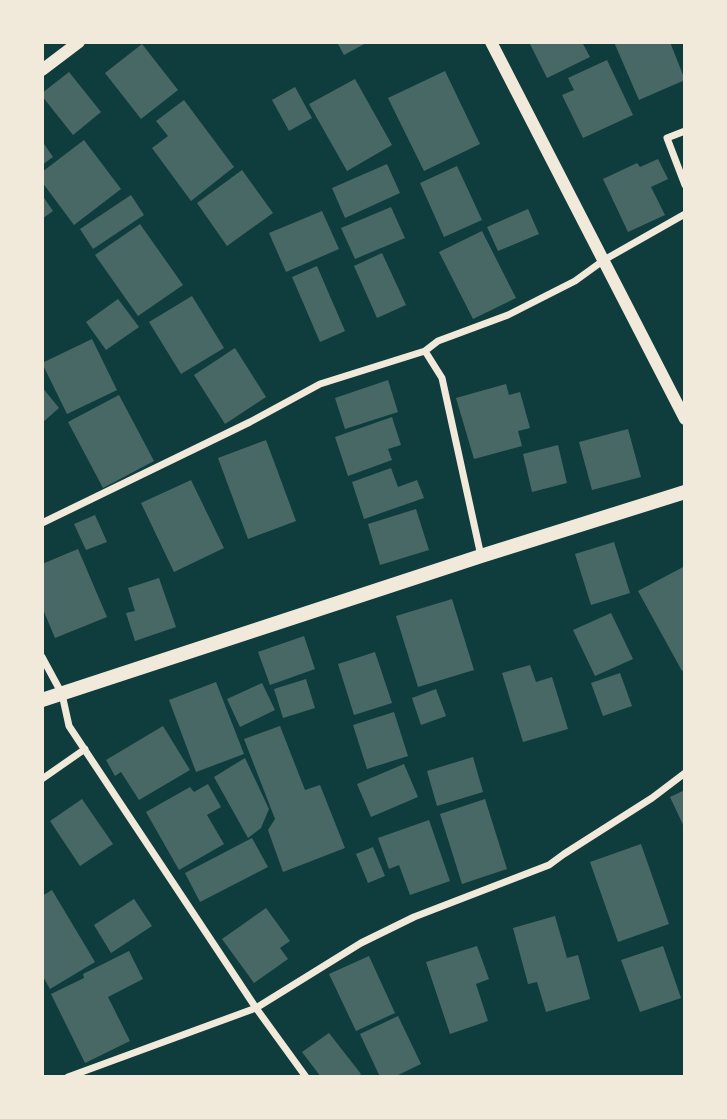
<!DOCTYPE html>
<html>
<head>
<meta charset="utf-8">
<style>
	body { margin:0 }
	#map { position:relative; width:727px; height:1119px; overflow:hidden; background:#0f3d3e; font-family:"PT Sans Narrow",sans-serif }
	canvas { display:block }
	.frame { position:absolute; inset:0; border:44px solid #f1e9da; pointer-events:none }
</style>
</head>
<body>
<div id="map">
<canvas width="727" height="1119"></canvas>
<div class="frame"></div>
</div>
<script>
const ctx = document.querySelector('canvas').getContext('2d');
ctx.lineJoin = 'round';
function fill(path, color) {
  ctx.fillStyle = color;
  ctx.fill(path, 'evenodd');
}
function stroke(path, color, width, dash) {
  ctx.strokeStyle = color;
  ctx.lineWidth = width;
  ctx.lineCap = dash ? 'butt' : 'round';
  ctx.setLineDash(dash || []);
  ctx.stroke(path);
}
const building = new Path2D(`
	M337 42H368L344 55Z
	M529 42H582L590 57 547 78Z
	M614 42H670L685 80 639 100Z
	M142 44 178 90 141 119 105 73Z
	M607 60 633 115 583 138 562 95 574 90 568 78Z
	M445 71 480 144 424 171 388 98Z
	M69 72 101 112 73 135 42 96V93Z
	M355 79 392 145 347 171 309 104Z
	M295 87 312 118 289 131 272 100Z
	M184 100 234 167 191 201 152 148 168 136 156 121Z
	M84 140 121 189 74 225 42 182V172Z
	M42 141 53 157 42 165Z
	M658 159 668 179 651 187 665 215 628 232 603 179 637 163 640 167Z
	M387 164 400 193 345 218 332 188Z
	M457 166 482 220 444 237 420 183Z
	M242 170 273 213 227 246 197 203Z
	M42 195 53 211 42 219Z
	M131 195 144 215 93 249 80 229Z
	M391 207 405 238 355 259 341 228Z
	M528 209 539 234 498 251 487 227Z
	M322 211 339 249 286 272 269 233Z
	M140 224 183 285 138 316 95 255Z
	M482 231 516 298 473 319 439 252Z
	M382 253 406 305 377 318 354 266Z
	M317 266 345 331 320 342 292 277Z
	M192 296 224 348 181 374 149 322Z
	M118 299 139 327 106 350 86 322Z
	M92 339 117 390 67 414 42 363Z
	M235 348 266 397 225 424 194 375Z
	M388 380 398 412 345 429 335 398Z
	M506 384 509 395 520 392 530 428 518 431 522 446 474 459 456 398Z
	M42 387 59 408 42 423Z
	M119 395 154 461 103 488 68 422Z
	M392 417 401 445 388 449 392 460 348 476 335 437Z
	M628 429 641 477 592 490 579 442Z
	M266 440 296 521 248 539 218 458Z
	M558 445 567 483 532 492 523 454Z
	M391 468 398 487 417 480 424 498 364 519 352 482Z
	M191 480 224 548 174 572 141 503Z
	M416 509 429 550 380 565 368 524Z
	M95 515 107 542 86 550 74 524Z
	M614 542 630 593 591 605 575 554Z
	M78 549 107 617 55 638 42 607V564Z
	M685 566V669L682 671 638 591Z
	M159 578 176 627 135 641 126 613 135 611 128 588Z
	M452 599 474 670 418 687 396 616Z
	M611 613 633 659 595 676 573 630Z
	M304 636 315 669 270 685 258 652Z
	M375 652 392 703 354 715 338 664Z
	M530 665 536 682 552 677 568 729 523 742 502 673Z
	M620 673 632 706 603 716 591 683Z
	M306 679 315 708 283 718 274 689Z
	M216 682 244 754 196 772 169 700Z
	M262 683 275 710 240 727 227 699Z
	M436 689 446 716 421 725 412 698Z
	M394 712 408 756 367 769 353 725Z
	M163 726 190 770 139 800 121 772 115 776 106 760Z
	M280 726 305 790 320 785 345 848 283 872 268 830 275 819 244 739Z
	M473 757 483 792 437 806 427 771Z
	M245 758 269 809 261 828 248 838 214 777Z
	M404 764 418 797 371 817 357 784Z
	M208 784 221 807 207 815 224 844 179 870 146 812 190 787 194 792Z
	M685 790V829L670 797Z
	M82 799 113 844 80 866 50 821Z
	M485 799 507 869 462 884 440 814Z
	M429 820 450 881 410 895 399 865 389 869 378 838Z
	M252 838 268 867 200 902 185 873Z
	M641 844 669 924 618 942 590 862Z
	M373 847 385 876 368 883 356 854Z
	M52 890 95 962 50 989 42 975V896Z
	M134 899 152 926 111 953 94 925Z
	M266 908 290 941 280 948 288 959 254 983 222 939Z
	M555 916 567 958 578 955 590 999 546 1012 537 982 528 984 513 928Z
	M477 946 489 979 476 984 488 1021 450 1034 426 962Z
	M663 946 681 998 640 1012 621 960Z
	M129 951 143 979 108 997 130 1041 85 1063 51 994 84 978 83 974Z
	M369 956 395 1013 356 1031 329 974Z
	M398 1016 421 1064 394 1077H380L360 1034Z
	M329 1033 361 1074 357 1077H321L302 1052Z`);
const minor = new Path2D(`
	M685 131 667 138 685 185
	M425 351 442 378 481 556
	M42 523 250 422 320 384 425 351 438 341 508 315 575 281 604 260 685 214
	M42 657 62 694 69 726 256 1008 306 1077
	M42 779 85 749
	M68 1077 256 1008 361 943 414 917 549 865 564 854 652 798 685 773`);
const tertiary = new Path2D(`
	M491 42 685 419
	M42 70 79 42`);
const secondary = new Path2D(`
	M42 700 481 556 685 492`);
fill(building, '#486865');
stroke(minor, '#f1e9da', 7);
stroke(tertiary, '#f1e9da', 12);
stroke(secondary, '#f1e9da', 14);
</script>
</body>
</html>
